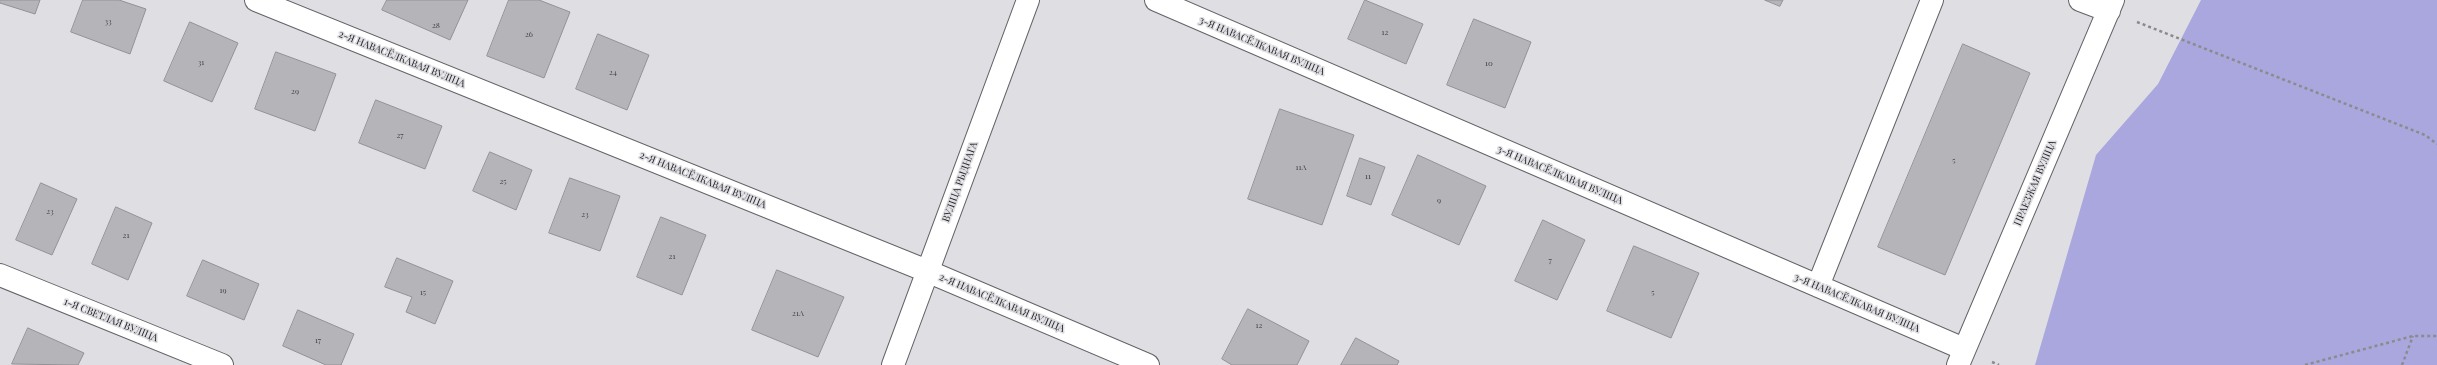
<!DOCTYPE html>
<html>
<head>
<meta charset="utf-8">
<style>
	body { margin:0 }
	canvas { display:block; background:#dedee3 }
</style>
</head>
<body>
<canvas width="2437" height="365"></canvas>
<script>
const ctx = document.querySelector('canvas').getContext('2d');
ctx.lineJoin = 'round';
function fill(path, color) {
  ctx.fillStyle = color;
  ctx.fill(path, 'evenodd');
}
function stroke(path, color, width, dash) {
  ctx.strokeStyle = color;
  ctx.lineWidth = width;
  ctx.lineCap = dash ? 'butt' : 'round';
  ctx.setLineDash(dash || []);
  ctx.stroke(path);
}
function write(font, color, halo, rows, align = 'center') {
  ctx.font = font + ' "Playfair Display",serif';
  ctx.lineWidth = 3;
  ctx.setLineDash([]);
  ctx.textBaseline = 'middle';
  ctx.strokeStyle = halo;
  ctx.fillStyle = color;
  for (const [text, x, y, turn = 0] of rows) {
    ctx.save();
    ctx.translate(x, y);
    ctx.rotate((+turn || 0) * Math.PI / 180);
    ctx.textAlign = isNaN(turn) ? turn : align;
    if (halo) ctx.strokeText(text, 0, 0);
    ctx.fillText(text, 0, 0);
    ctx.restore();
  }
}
const forest = new Path2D(`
	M2201 0H2437V365H2035L2096 155 2158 84Z`);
const building = new Path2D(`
	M0 0H40L35 14 0 3Z
	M83 0H119L146 9 130 54 71 32Z
	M387 0H468L450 40 382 10Z
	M509 0H539L570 12 544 78 487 56Z
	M1365 0 1423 24 1406 64 1348 39Z
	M1765 0H1783L1780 6Z
	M1474 19 1531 42 1505 108 1447 85Z
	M190 22 238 43 212 102 164 81Z
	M598 34 649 55 627 110 576 89Z
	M1963 44 2030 73 1945 275 1878 247Z
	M276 52 336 74 315 131 255 109Z
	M376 100 442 126 425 169 359 143Z
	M1280 109 1354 135 1322 225 1248 199Z
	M490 152 532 170 516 210 473 191Z
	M1418 155 1486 186 1459 245 1392 215Z
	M1360 158 1385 167 1371 205 1347 196Z
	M570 178 620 196 600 251 549 233Z
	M41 183 77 199 52 255 16 240Z
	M116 207 152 223 128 280 92 264Z
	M661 217 706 235 682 295 637 277Z
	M1543 220 1585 240 1557 300 1515 281Z
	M1634 246 1699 273 1671 338 1607 311Z
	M397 258 453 281 435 324 406 312 412 297 385 287Z
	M203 260 259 284 244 320 187 296Z
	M777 270 844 297 818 357 752 330Z
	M1248 309 1309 341 1297 365H1232L1222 359Z
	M298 310 354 334 341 365H326L283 346Z
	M28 328 84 353 78 365 12 364Z
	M1356 338 1399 361 1397 365H1341Z`);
const path = new Path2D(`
	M2137 22 2425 135 2437 144
	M1992 362 1999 365
	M2305 365 2413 336H2437
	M2402 365 2413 336`);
const minor = new Path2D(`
	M256 0 927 271 1148 365
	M1156 0 1964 349
	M2080 0 2109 11
	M0 275 222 365
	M1818 286 1932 0
	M893 365 1028 0
	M1958 365 2113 0`);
const numberNames = [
	["33",108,21],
	["28",436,25],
	["12",1385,32],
	["26",529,34],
	["31",201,62],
	["10",1489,63],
	["24",613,72],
	["29",295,91],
	["27",400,135],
	["5",1954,160],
	["11А",1301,167],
	["11",1368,176],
	["25",503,181],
	["9",1439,200],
	["23",50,211],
	["23",585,214],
	["21",126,235],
	["21",672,256],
	["7",1550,260],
	["19",223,290],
	["15",423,292],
	["5",1653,292],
	["21А",798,313],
	["12",1259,325],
	["17",318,340]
];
const streetNames = [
	["3-Я НАВАСЁЛКАВАЯ ВУЛІЦА",1262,46,23],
	["2-Я НАВАСЁЛКАВАЯ ВУЛІЦА",402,59,22],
	["3-Я НАВАСЁЛКАВАЯ ВУЛІЦА",1560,175,23],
	["2-Я НАВАСЁЛКАВАЯ ВУЛІЦА",703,180,22],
	["ВУЛІЦА РЫДНАГА",960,182,-70],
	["ПРАЕЗЖАЯ ВУЛІЦА",2035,183,-67],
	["2-Я НАВАСЁЛКАВАЯ ВУЛІЦА",1002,303,23],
	["3-Я НАВАСЁЛКАВАЯ ВУЛІЦА",1857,303,23],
	["1-Я СВЕТЛАЯ ВУЛІЦА",111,320,22]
];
fill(forest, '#a9a7dd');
fill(building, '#b4b4b9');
stroke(building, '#929297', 1);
stroke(minor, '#636368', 24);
stroke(path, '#8b8b8e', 2.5, [3, 3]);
stroke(minor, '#fff', 22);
write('8px', '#444446', null, numberNames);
write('10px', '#1f1f20', '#dedee3', streetNames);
</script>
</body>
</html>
